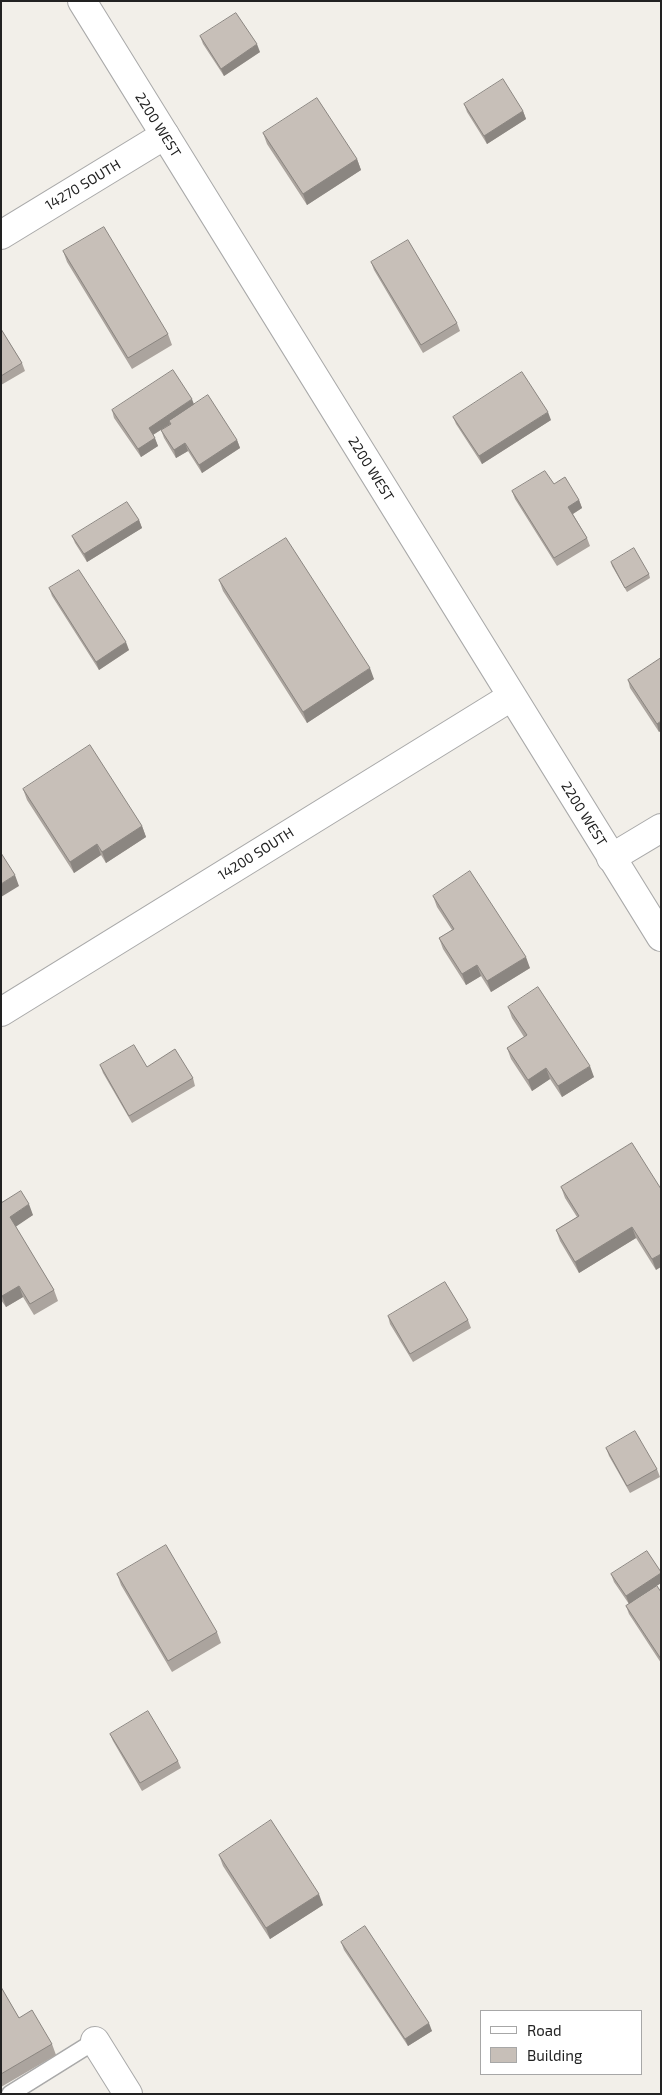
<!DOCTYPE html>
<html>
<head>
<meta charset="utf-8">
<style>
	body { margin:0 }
	#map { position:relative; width:662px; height:2095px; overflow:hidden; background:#f2efe9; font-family:"Exo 2",sans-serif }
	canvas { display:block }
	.frame { position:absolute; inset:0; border:2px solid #222; pointer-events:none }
	.legend { position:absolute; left:480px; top:2010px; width:162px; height:65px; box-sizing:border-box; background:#fff; border:1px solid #a7a7a7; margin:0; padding:6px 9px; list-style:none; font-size:15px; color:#222 }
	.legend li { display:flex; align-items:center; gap:10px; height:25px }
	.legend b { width:25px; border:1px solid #a7a7a7 }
</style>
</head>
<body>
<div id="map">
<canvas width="662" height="2095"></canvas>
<div class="frame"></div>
<ul class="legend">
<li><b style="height:6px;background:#fff"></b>Road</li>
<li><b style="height:14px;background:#c7bfb8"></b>Building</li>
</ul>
</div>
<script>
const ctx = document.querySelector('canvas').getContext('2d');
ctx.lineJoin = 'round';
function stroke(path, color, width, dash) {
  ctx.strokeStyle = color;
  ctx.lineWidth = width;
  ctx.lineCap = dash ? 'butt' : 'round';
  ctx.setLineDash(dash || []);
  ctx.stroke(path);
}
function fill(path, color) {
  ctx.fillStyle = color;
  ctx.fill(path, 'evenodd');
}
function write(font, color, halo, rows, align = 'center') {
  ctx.font = font + ' "Exo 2",sans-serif';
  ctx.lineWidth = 5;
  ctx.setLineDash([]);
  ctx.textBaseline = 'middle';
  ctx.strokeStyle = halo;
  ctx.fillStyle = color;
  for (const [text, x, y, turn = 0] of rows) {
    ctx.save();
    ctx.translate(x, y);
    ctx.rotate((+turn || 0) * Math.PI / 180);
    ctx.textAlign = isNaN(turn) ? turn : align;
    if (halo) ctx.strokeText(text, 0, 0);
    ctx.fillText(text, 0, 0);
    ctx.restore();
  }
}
const service = new Path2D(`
	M10 2094 95 2041`);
const minor = new Path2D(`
	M1 235 165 135
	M611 858 661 828
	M1 1012 511 697
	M95 2041 128 2094`);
const tertiary = new Path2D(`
	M82 1 661 937`);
const wall = new Path2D(`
	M200 36 260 52 224 76 203 44Z
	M464 104 523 111 526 119 487 144 467 112Z
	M263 133 357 159 361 170 307 205 267 144Z
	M63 251 168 334 172 345 132 369 67 262Z
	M371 262 457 323 460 331 423 353 374 270Z
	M1 329 22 363 25 371 1 385Z
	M194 404 237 440 240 448 202 473 188 451 176 458 164 438 161 430 170 424 153 435 158 446 141 457 114 418 112 410Z
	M453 417 551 420 482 464 456 424Z
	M554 484 579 500 582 508 573 514 587 538 590 546 557 566 515 499 512 491Z
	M139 520 142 528 87 562 75 543 72 536Z
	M611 562 649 574 650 578 627 592 612 566Z
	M219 580 374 679 307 723 223 591Z
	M49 588 129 650 99 670 52 596Z
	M661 658 659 732 630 688 628 680Z
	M23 789 142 826 146 837 106 863 101 855 74 873 27 800Z
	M433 896 530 968 491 992 481 976 466 985 443 949 439 938 452 930 437 907Z
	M508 1007 594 1077 562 1097 550 1079 532 1091 511 1059 507 1048 524 1037 512 1018Z
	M100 1065 147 1067 193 1078 195 1086 132 1123 103 1073Z
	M632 1143 656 1270 636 1238 579 1273 560 1241 556 1230 577 1217 565 1198 561 1187Z
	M1 1200 2 1202 33 1215 15 1226 54 1290 58 1301 34 1315 23 1297 6 1307 1 1300Z
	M388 1316 468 1320 471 1328 413 1362 390 1324Z
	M606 1448 657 1469 660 1477 630 1493 609 1456Z
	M661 1572V1583L632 1602 661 1592V1663L629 1614 626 1606 629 1604 614 1582 611 1574Z
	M117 1574 217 1632 221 1643 172 1672 121 1585Z
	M110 1734 178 1761 181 1768 142 1791 113 1741Z
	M219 1855 323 1905 270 1939 223 1866Z
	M341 1942 432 2031 408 2046 344 1950Z
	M1 1987 19 2018 52 2044 56 2055 1 2087Z`);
const shadedWall = new Path2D(`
	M257 44 260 52 224 76 221 69Z
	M523 111 526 119 487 144 484 136Z
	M357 159 361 170 307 205 303 194Z
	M192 399 195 407 169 421 170 424 151 436 149 428Z
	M548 412 551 420 482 464 479 456Z
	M155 438 158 446 141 457 138 449Z
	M237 440 240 448 202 473 199 465Z
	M185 443 188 451 176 458 174 450Z
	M579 500 582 508 571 515 568 507Z
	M139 520 142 528 87 562 84 554Z
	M126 642 129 650 99 670 96 662Z
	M370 668 374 679 307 723 303 712Z
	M661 721V731L659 732 657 724Z
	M142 826 146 837 106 863 102 852Z
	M97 844 101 855 74 873 70 862Z
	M15 875 19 886 1 897V884Z
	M526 957 530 968 491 992 487 981Z
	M477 965 481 976 466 985 462 974Z
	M590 1066 594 1077 562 1097 558 1086Z
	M546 1068 550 1079 532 1091 528 1080Z
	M29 1204 33 1215 14 1228 10 1217Z
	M632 1227 636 1238 579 1273 575 1262Z
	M661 1254V1267L656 1270 652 1259Z
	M19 1286 23 1297 6 1307 2 1296Z
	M661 1573V1583L629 1604 626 1596Z
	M319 1894 323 1905 270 1939 266 1928Z
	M429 2023 432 2031 408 2046 405 2039Z`);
const building = new Path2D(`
	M236 13 257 44 221 69 200 36Z
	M503 79 523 111 484 136 464 104Z
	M317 98 357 159 303 194 263 133Z
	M104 227 168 334 128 358 63 251Z
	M408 240 457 323 421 345 371 262Z
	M1 329 22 363 1 376Z
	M173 370 192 399 149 428 155 438 138 449 112 410Z
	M522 372 548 412 479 456 453 417Z
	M208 395 237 440 199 465 185 443 174 450 161 430 171 424 169 421Z
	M545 471 554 484 565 477 579 500 568 507 587 538 554 558 512 491Z
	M127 502 139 520 84 554 72 536Z
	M286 538 370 668 303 712 219 580Z
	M634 548 649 574 625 588 611 562Z
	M79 570 126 642 96 662 49 588Z
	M661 658V721L657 724 628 680Z
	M90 745 142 826 102 852 97 844 70 862 23 789Z
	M1 853 15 875 1 884Z
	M470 871 526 957 487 981 477 965 462 974 439 938 454 929 433 896Z
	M538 987 590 1066 558 1086 546 1068 528 1080 507 1048 527 1035 508 1007Z
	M134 1045 147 1067 175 1049 193 1078 129 1116 100 1065Z
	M632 1143 661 1189V1254L652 1259 632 1227 575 1262 556 1230 579 1216 561 1187Z
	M21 1191 29 1204 10 1217 54 1290 30 1304 19 1286 2 1296 1 1295V1200L2 1202Z
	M445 1282 468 1320 410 1354 388 1316Z
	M635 1431 657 1469 627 1486 606 1448Z
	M166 1545 217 1632 168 1661 117 1574Z
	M647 1551 661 1572V1573L626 1596 611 1574Z
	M657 1586 661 1592V1659L626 1606Z
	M148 1711 178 1761 140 1783 110 1734Z
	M271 1820 319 1894 266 1928 219 1855Z
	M365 1926 429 2023 405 2039 341 1942Z
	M1 1987 19 2018 32 2010 52 2044 1 2074Z`);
const streetNames = [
	["2200 WEST",158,125,58],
	["14270 SOUTH",83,185,-31],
	["2200 WEST",371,469,58],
	["2200 WEST",584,814,58],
	["14200 SOUTH",256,854,-32]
];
stroke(service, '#a9a9a9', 19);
stroke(minor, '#a9a9a9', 30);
stroke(tertiary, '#a9a9a9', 30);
stroke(service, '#fff', 16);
stroke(minor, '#fff', 28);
stroke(tertiary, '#fff', 28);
fill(wall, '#aba49e');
fill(shadedWall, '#8b8681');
fill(building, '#c7bfb8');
stroke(building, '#8b8681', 1);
write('14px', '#222', '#fff', streetNames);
</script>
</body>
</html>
